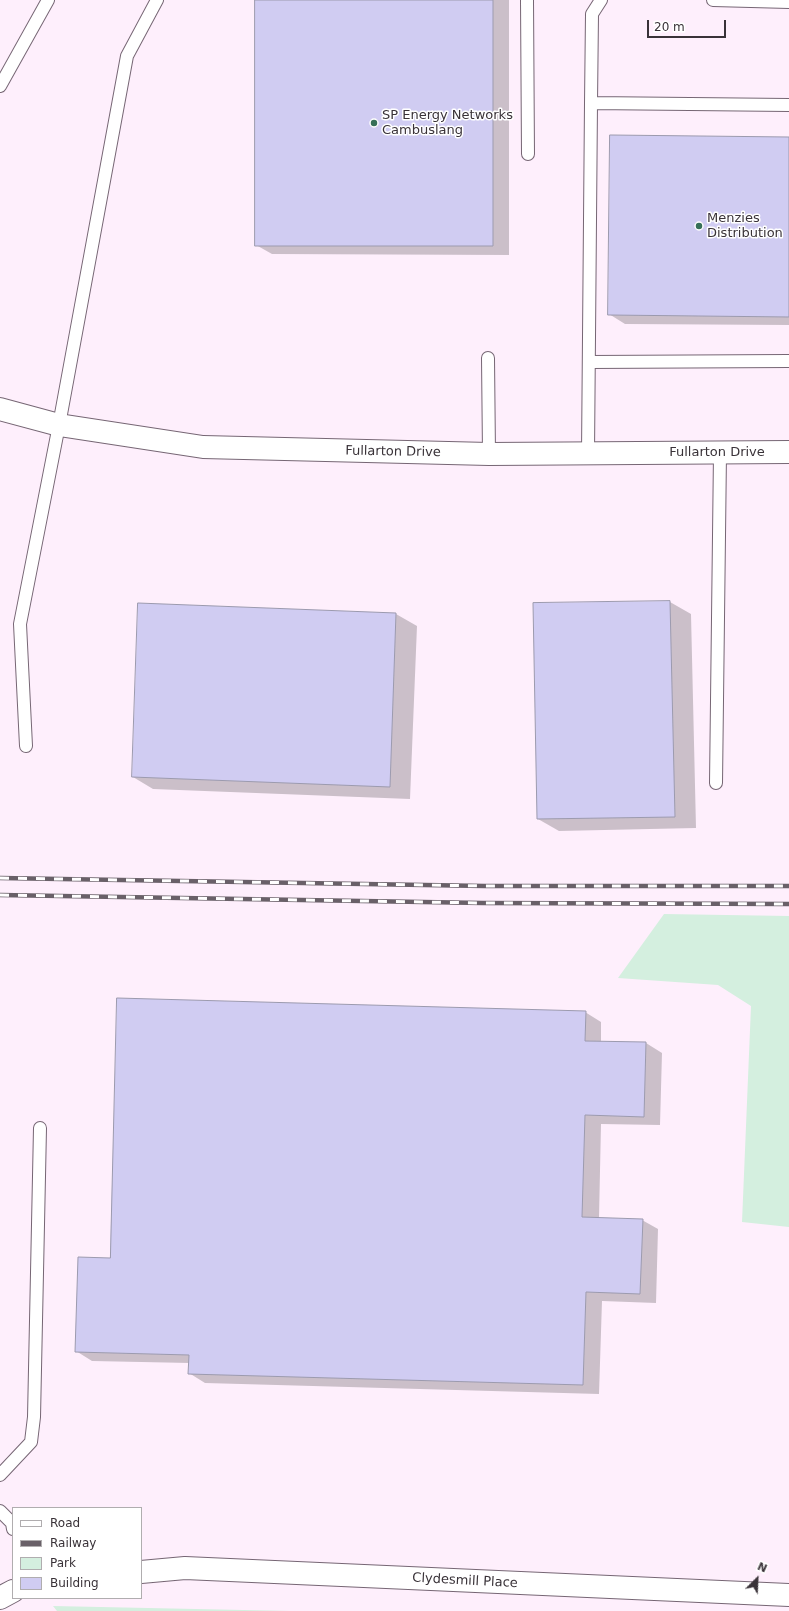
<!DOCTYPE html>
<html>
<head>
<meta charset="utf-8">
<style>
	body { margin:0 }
	#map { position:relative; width:789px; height:1611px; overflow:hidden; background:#feeffc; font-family:"DejaVu Sans",sans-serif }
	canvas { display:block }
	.legend { position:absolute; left:12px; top:1507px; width:130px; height:92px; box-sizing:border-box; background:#fff; border:1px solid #b0adaf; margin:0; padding:5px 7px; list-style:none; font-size:12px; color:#393238 }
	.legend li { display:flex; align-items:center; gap:8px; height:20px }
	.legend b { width:20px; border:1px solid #b0adaf }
	.north { position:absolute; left:737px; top:1559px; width:40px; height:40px; -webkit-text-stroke:3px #fff; paint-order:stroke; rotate:24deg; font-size:11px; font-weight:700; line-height:16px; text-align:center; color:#393238 }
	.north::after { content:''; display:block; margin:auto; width:14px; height:18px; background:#393238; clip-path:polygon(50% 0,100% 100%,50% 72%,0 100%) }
	.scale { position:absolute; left:647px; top:20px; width:79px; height:18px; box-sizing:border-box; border:2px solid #393238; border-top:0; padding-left:5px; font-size:12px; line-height:14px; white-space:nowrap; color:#393238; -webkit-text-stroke:3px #fff; paint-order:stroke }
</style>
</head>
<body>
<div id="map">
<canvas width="789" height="1611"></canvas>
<ul class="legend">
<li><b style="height:5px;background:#fff"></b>Road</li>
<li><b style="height:5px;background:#696068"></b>Railway</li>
<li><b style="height:11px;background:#d4efdf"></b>Park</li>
<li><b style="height:11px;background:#d0ccf2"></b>Building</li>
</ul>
<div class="north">N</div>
<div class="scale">20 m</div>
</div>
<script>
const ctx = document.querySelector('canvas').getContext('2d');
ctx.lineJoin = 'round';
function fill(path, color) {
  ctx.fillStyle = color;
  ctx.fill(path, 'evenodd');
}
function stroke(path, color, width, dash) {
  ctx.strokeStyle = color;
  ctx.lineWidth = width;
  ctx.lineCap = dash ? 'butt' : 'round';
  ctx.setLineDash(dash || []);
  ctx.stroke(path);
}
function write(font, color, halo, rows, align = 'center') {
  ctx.font = font + ' "DejaVu Sans",sans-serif';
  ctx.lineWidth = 3;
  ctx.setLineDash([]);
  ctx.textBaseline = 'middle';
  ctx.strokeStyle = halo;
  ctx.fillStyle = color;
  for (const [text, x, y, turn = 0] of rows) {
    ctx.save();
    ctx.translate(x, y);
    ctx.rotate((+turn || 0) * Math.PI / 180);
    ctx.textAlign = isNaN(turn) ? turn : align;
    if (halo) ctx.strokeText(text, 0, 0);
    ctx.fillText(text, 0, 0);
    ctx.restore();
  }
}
const green = new Path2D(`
	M664 914 789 916V1227L742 1222 751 1006 718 985 618 978Z
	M53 1606 291 1611H57Z`);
const shadow = new Path2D(`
	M256 0H509V255L272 254 256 245Z
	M789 138V325L625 324 609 314Z
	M670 602 691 614 696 828 559 831 538 819 534 604Z
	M139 604 396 614 417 626 410 799 153 789 133 777Z
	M585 1012 601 1022V1042L646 1043 662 1053 660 1125 601 1124 599 1218 642 1220 658 1229 656 1303 602 1301 599 1394 205 1383 189 1373 190 1363 92 1361 76 1351 110 1259Z`);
const building = new Path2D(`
	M255 0H493V246H255Z
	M610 135 789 137V317L608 315Z
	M670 601 675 817 537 819 533 603Z
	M138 603 396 613 390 787 132 777Z
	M117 998 586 1011 585 1041 646 1042 644 1117 585 1115 582 1217 643 1219 640 1294 586 1292 583 1385 188 1374 189 1355 75 1352 78 1257 110 1258Z`);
const lane = new Path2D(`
	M527 0 528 154
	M713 0 789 2
	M0 86 48 0
	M591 103 592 14 601 0
	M488 358 489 454
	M589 362 789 361
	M588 453 591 103 789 105
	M26 746 20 624 59 425 127 56 157 0
	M716 783 720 453
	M0 1475 31 1442 34 1417 40 1128
	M0 1511 12 1523 13 1529`);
const street = new Path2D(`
	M0 409 59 425 203 447 489 454 789 452
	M141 1572 185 1568 789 1595
	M0 1598 13 1591`);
const rail = new Path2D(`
	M0 878 485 886H789
	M0 895 483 903 789 904`);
const markers = [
	[374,123,4,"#366f58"],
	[699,226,4,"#366f58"]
];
const poiNames = [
	["SP Energy Networks",382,116],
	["Cambuslang",382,131],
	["Menzies",707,219],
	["Distribution",707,234]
];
const streetNames = [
	["Fullarton Drive",393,452,1],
	["Fullarton Drive",717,453],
	["Clydesmill Place",465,1581,3]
];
fill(green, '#d4efdf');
fill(shadow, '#0003');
fill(building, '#d0ccf2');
stroke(building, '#9c9aae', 1);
stroke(lane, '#766674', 14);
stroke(street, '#766674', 24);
stroke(lane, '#fff', 12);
stroke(street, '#fff', 22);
stroke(rail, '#696068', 4.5);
stroke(rail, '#fff', 3, [9]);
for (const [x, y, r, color] of markers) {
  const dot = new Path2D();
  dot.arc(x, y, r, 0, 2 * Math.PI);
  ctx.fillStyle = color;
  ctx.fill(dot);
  stroke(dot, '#fff', 1.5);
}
write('13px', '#393238', '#fff', poiNames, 'left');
write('13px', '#393238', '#fff', streetNames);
</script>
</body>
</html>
